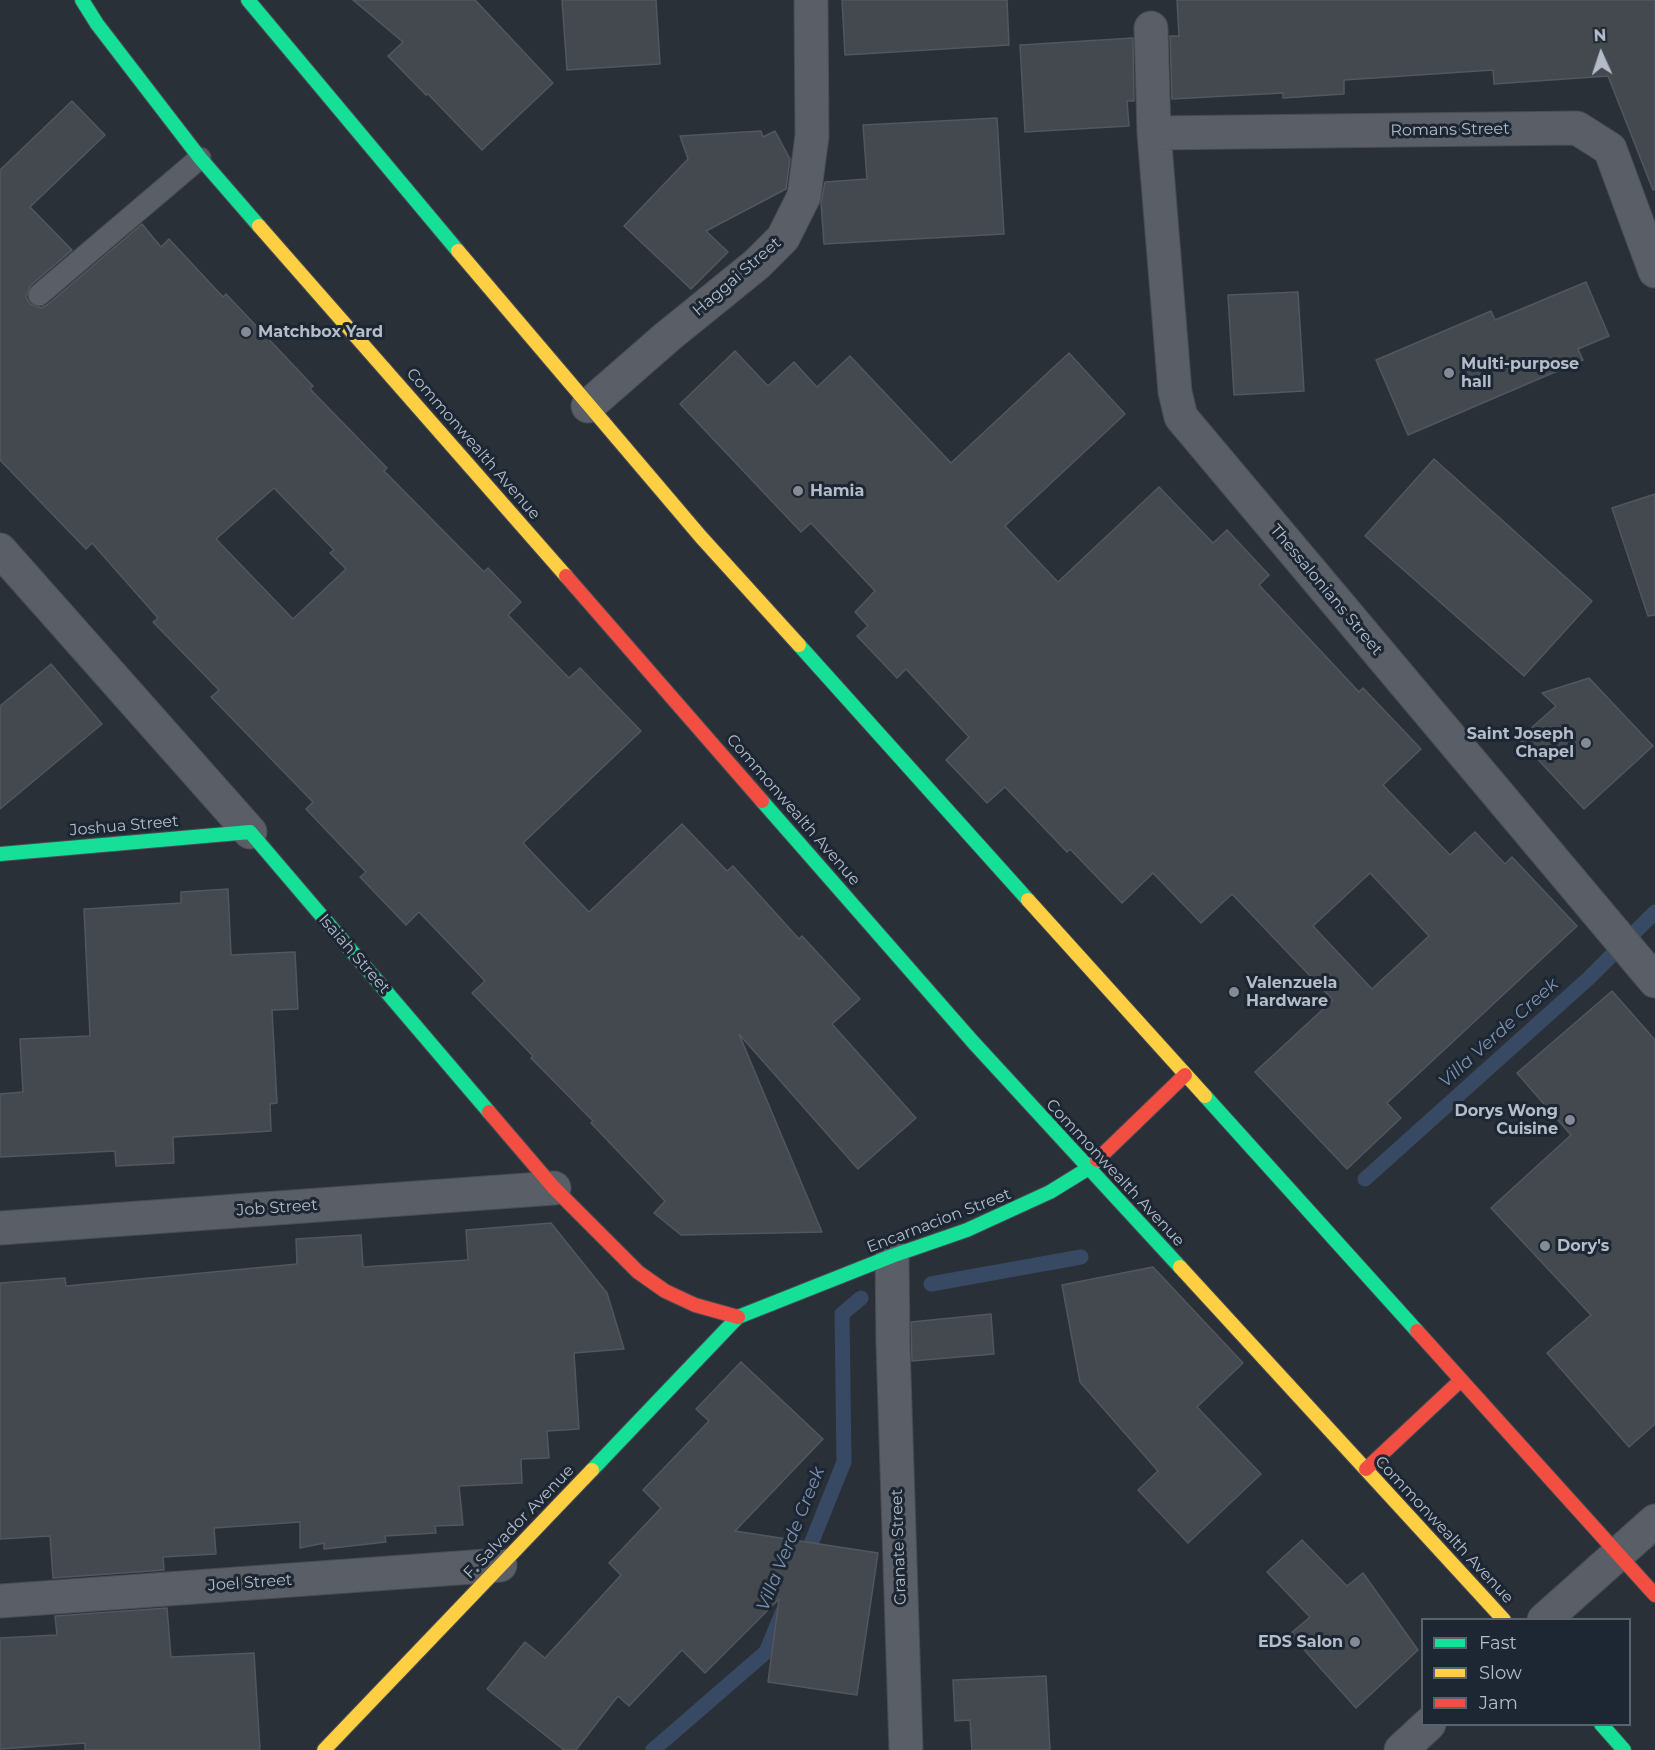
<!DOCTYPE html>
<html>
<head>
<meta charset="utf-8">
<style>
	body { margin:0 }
	#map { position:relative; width:1655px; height:1750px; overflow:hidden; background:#2a3038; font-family:Montserrat,sans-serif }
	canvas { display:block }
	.legend { position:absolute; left:1421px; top:1618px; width:210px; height:108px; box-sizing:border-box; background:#1d2633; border:2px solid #59626f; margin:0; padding:8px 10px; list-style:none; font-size:18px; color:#b4bcc9 }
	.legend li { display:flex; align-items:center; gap:12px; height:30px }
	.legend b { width:30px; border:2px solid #59626f }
	.north { position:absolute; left:1571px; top:24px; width:60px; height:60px; -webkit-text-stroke:4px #1d2633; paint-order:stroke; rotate:357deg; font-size:16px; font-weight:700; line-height:24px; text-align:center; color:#b4bcc9 }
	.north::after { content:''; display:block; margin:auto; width:21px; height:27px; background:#b4bcc9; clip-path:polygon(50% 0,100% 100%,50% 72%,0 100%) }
</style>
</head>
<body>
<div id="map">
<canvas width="1655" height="1750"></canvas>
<ul class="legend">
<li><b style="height:8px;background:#16e098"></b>Fast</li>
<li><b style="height:8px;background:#ffcf43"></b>Slow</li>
<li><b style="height:8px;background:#f24e42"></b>Jam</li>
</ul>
<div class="north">N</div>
</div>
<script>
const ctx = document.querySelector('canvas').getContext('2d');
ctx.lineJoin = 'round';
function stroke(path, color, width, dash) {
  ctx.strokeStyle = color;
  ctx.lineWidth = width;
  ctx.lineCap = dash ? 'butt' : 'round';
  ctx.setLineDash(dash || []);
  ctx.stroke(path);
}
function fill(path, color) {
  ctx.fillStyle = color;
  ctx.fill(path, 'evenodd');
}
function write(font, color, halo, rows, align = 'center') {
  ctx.font = font + ' Montserrat,sans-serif';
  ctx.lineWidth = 6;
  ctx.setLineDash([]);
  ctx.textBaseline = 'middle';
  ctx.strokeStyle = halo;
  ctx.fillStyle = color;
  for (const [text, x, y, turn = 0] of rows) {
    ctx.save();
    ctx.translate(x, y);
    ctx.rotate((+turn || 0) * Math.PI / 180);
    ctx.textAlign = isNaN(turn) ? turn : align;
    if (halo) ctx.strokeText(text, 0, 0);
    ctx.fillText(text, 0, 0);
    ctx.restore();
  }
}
const stream = new Path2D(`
	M1365 1179 1589 978 1655 912
	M931 1284 1081 1257
	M804 1561 844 1462 842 1314 861 1298
	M653 1750 766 1652 782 1613`);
const building = new Path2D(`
	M353 0H475L553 83 482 150 428 94 426 95 388 56 403 42Z
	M562 0H656L660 64 567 70Z
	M842 0H1007L1009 45 845 55Z
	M1177 0H1655V189L1653 190 1608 76 1494 84 1493 70 1344 80V94L1283 98V93L1172 99 1170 36H1179Z
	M1133 38 1134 101H1127L1129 126 1025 132 1020 45Z
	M72 101 105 135 30 207 72 250 30 286 26 297 30 304 41 308 47 305 142 224 161 247 169 239 223 297 226 294 313 386 310 389 387 468 384 471 484 572 488 568 521 602 508 615 569 678 580 668 641 731 523 843 589 912 682 824 727 871 733 866 799 939 802 936 860 999 832 1024 916 1118 858 1169 739 1034 822 1232 681 1235 654 1213 665 1201 591 1123 593 1121 531 1058 533 1056 472 993 485 981 419 912 406 925 360 877 366 872 306 809 313 802 211 697 219 690 153 622 158 618 92 543 86 549 0 460V170ZM274 488 334 550 330 553 346 569 293 619 216 539Z
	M997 118 1004 234 824 244 821 203 825 182 867 179 863 125Z
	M761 131 763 137 775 131 790 159 786 189 706 231 728 252 691 289 624 226 688 159 680 136Z
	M1586 282 1609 336 1578 349 1583 360 1408 435 1376 360 1491 311 1495 320Z
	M1298 292 1304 391 1234 395 1228 295Z
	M735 351 768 386 794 362 817 387 850 356 951 463 1069 353 1125 414 1005 526 1058 582 1159 487 1213 543 1227 530 1269 575 1259 585 1359 692 1363 688 1421 749 1383 785 1450 855 1475 832 1505 864 1512 857 1577 926 1387 1103 1401 1118 1347 1169 1255 1072 1333 1000 1232 894 1201 923 1153 873 1122 903 1070 849 1067 852 1005 787 987 803 946 760 969 737 906 669 897 678 857 636 868 626 855 612 875 591 811 523 801 532 680 404ZM1370 873 1429 936 1372 989 1313 926Z
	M1434 459 1592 601 1524 676 1365 536Z
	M1655 494V615L1648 616 1612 508Z
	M51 664 102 724 0 809V706Z
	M1589 678 1653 746 1584 809 1519 739 1556 706 1542 693Z
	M228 889 231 955 295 952 298 1009 272 1010 277 1103 270 1104 271 1131 173 1137 174 1163 116 1166 115 1151 0 1157V1094L23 1092 20 1039 90 1036 84 909 181 903V892Z
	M1612 991 1655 1040V1424L1629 1447 1547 1353 1591 1315 1491 1208 1571 1135 1517 1073Z
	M551 1223 607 1293 624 1349 574 1353 579 1429 547 1431 549 1458 521 1459 522 1483 459 1486 463 1525 435 1526 436 1533 385 1536 386 1542 324 1549V1543L300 1548V1522L214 1528 216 1554 163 1557 164 1570 53 1578 50 1536 0 1539V1283L65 1278 66 1286 297 1264 296 1239 361 1235 363 1267 468 1260 466 1230Z
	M1153 1267 1243 1363 1197 1407 1261 1474 1188 1543 1138 1490 1158 1471 1080 1382 1062 1285Z
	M991 1314 994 1354 912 1361 911 1322Z
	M741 1362 823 1439 735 1531 878 1553 857 1695 768 1682 779 1599 705 1673 682 1650 629 1706 618 1696 576 1750H564L487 1689 525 1642 545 1658 621 1575 609 1563 661 1508 643 1490 709 1421 696 1409Z
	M1302 1540 1347 1586 1363 1573 1418 1650 1356 1708 1290 1634 1310 1617 1267 1572Z
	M167 1608 171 1657 254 1653 260 1750H85V1743L0 1749V1638L57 1635 55 1616Z
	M1046 1676 1050 1750H972L970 1720 955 1721 953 1680Z`);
const lane = new Path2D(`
	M39 295 200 158`);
const street = new Path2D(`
	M1151 28 1154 133 1175 392 1181 417 1655 981
	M1154 133 1577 128 1610 149 1655 271
	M588 406 667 337 757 264 783 238 804 196 812 136 811 0
	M0 550 250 832
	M0 1228 554 1188
	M892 1256 893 1344 906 1750
	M0 1601 500 1565
	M1544 1620 1655 1521
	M1401 1750 1429 1724`);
const fast = new Path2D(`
	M82 0 97 24 200 158 259 226
	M248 0 458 251
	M799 645 1028 900
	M762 801 973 1042 1180 1267
	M0 854 250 832 489 1112
	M1205 1096 1417 1331
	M592 1470 738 1317 892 1256 967 1230 1050 1192 1089 1168 1097 1160
	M1601 1724 1624 1750`);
const slow = new Path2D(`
	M259 226 566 576
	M458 251 701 537 799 645
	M1028 900 1205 1096
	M1180 1267 1504 1620
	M324 1750 592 1470`);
const jam = new Path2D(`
	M566 576 762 801
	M489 1112 554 1188 638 1272 665 1291 695 1305 738 1317
	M1097 1160 1185 1075
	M1417 1331 1655 1595
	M1366 1469 1461 1380`);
const markers = [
	[246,332,6,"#848b96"],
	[1449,373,6,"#848b96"],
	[798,491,6,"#848b96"],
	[1586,743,6,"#848b96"],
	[1234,992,6,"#848b96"],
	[1570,1120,6,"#848b96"],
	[1545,1246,6,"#848b96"],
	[1355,1642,6,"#848b96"]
];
const streetNames = [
	["Romans Street",1450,130,-1],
	["Haggai Street",737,277,-41],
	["Commonwealth Avenue",473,444,49],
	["Thessalonians Street",1326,590,50],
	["Commonwealth Avenue",793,810,49],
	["Joshua Street",124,826,-5],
	["Isaiah Street",354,954,49],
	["Commonwealth Avenue",1115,1173,47],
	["Job Street",277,1208,-4],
	["Encarnacion Street",939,1221,-21],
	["F. Salvador Avenue",519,1522,-46],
	["Commonwealth Avenue",1444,1530,47],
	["Granate Street",899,1547,-92],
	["Joel Street",250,1583,-4]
];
const poiNames = [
	["Matchbox Yard",258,332],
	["Multi-purpose",1461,364],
	["hall",1461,382],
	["Hamia",810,491],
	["Saint Joseph",1574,734,"right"],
	["Chapel",1574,752,"right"],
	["Valenzuela",1246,983],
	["Hardware",1246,1001],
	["Dorys Wong",1558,1111,"right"],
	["Cuisine",1558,1129,"right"],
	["Dory's",1557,1246],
	["EDS Salon",1343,1642,"right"]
];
const waterNames = [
	["Villa Verde Creek",1499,1033,-42],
	["Villa Verde Creek",791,1539,-68]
];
stroke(stream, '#384963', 15);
fill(building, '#444950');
stroke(building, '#52575f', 1.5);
stroke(lane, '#484c53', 23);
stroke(street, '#484c53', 35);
stroke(fast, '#484c53', 16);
stroke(slow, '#484c53', 16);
stroke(jam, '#484c53', 16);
stroke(lane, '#5a5e66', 21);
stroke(street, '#5a5e66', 33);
stroke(fast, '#16e098', 14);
stroke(slow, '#ffcf43', 14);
stroke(jam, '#f24e42', 14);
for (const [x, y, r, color] of markers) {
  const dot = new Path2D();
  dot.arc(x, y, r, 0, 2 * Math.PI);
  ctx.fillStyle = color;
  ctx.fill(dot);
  stroke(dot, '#1d2633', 2);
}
write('16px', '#b4bcc9', '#1d2633', streetNames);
write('bold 16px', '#b4bcc9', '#1d2633', poiNames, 'left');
write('italic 18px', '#7c92b1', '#1d2633', waterNames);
</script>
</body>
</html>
